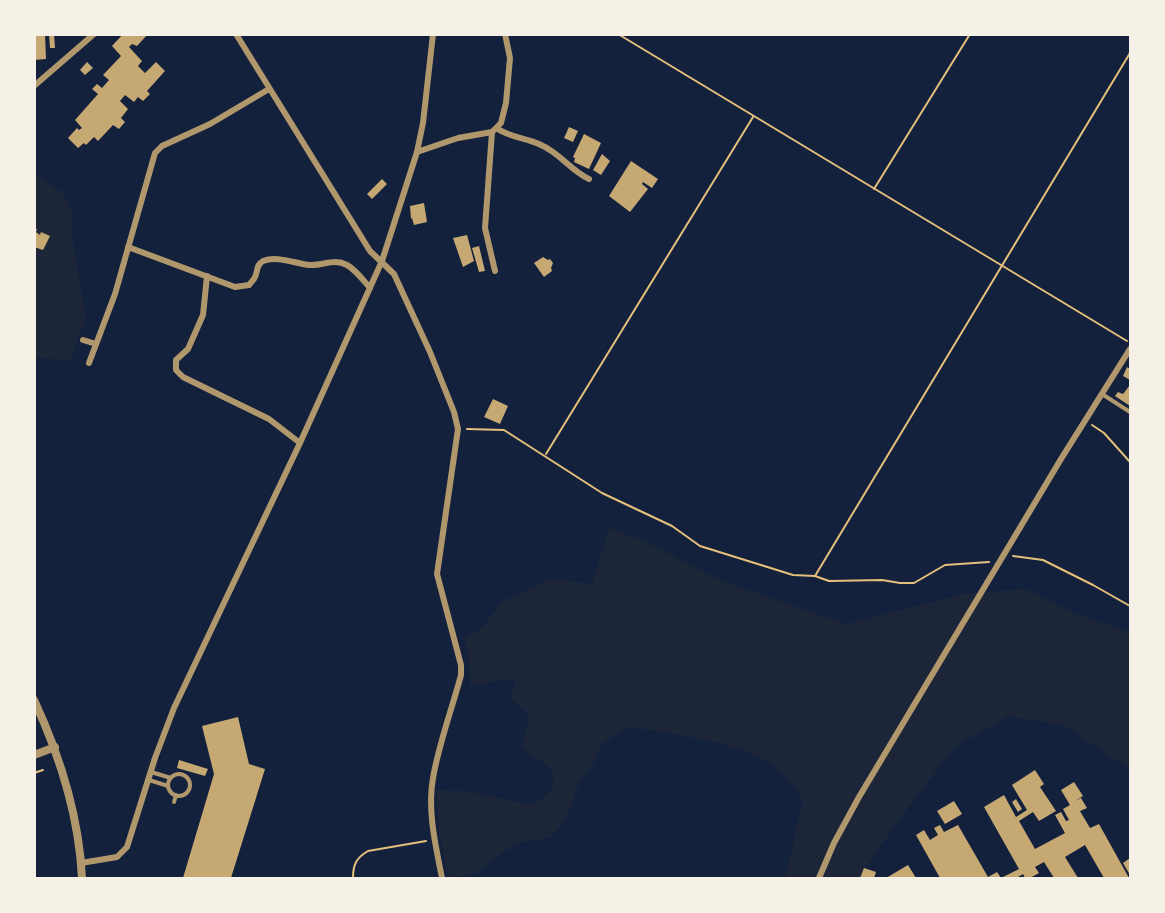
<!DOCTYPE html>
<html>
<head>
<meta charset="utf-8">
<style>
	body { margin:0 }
	#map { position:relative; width:1165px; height:913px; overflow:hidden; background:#14213d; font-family:"Varela Round",sans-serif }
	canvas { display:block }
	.frame { position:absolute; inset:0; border:36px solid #f6f1e7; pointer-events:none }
</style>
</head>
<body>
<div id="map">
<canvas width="1165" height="913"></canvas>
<div class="frame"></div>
</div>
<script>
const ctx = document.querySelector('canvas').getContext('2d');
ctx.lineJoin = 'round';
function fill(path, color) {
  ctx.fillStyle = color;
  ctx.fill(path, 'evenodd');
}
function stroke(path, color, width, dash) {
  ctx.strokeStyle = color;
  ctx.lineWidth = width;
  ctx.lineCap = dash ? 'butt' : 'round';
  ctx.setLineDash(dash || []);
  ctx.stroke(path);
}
const green = new Path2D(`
	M34 175 62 192 73 214 71 232 86 318 70 361 35 357Z
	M609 528 644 541 722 581 846 624 968 593 1026 589 1076 614 1130 632V770L1063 725 1008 716 955 747 898 821 859 878H785L803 800C796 791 789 778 780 771 741 741 679 735 631 727L601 744 594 763 580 780 568 814 552 837 520 843 504 851 475 874 448 878 438 824 437 790 466 791 533 805 553 789V770L522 748 529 715 511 698 516 679 470 685 469 659 464 638 483 627 501 602 552 579 592 584Z`);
const building = new Path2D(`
	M34 34H45L46 59 34 60Z
	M49 34H54L55 48H50Z
	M123 34H148L137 46 132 44 129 47 142 61 138 66 145 73 156 62 165 71 147 91 150 94 143 101 138 97 134 102 125 95 120 101 128 109 121 118 125 122 119 129 113 125 98 141 94 137 86 145 84 143 78 148 68 138 77 128 79 130 82 128 75 120 98 94 92 89 97 84 102 88 109 80 103 75 121 56 112 46Z
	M87 62 93 68 85 75 80 70Z
	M569 127 578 131 573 142 564 138Z
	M584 134 601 143 589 169 574 162 575 158 573 157Z
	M602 154 610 161 601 175 593 170Z
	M631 161 658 179 652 188 643 182 642 184 648 189 630 212 609 196Z
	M382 179 387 184 372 199 367 194Z
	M424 203 427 222 414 225 412 218 411 219 410 206Z
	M34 228 37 229 36 232 40 235 41 232 50 236 43 250 34 247Z
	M467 235 474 261 463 267 453 238Z
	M479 246 485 271 479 272 472 248Z
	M543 257 548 260 550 259 553 263 551 268 552 271 544 277 534 263Z
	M1127 367 1130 369V380L1123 376Z
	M1130 385V406L1115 396 1118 392 1123 394Z
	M493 399 508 406 500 424 484 417Z
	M238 717 249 764 265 769 231 878H183L214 774 202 726Z
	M179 760 208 769 205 776 177 768Z
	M1035 770 1044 784 1040 787 1056 811 1039 821 1033 812 1019 821 1035 849 1065 833 1055 815 1061 812 1066 821 1069 820 1063 809 1070 805 1061 790 1074 782 1083 796 1075 801 1081 798 1087 808 1080 811 1090 828 1099 824 1129 878H1104L1085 845 1065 857 1078 878H1054L1044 862 1035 867 1039 873 1030 878H1025L1023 874 1018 877 1019 878H1001L1019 869 984 807 1004 795 1016 817 1027 810 1012 785Z
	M1016 799 1022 809 1018 812 1012 802Z
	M954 801 962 814 945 824 937 811Z
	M940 825 944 832 958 825 988 877 997 872 1001 878H940L916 835 924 830 930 840 938 835 934 828Z
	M1130 858V875L1123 863Z
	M908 865 916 878H886Z
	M864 868 876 872 874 878H860Z`);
const path = new Path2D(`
	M618 34 1127 341
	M874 189 970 34
	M1092 425 1104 433 1130 462
	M467 429 504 430 602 493 672 526 700 546 793 575 815 576 829 581 882 580 900 583H914L945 565 989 562
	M546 454 753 117
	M1013 556 1043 560 1093 585 1130 606
	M815 576 1130 53
	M34 773 43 770
	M353 878C353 865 356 858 368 851L426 841`);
const service = new Path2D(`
	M1102 394 1130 412
	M151 772 171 778
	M168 785a11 11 0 1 1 22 0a11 11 0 1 1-22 0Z
	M149 780 168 786
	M174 802 176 795`);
const minor = new Path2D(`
	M236 34 370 251 394 274 430 352 454 412 458 429 437 574 461 665V675C452 709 439 743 433 778 427 811 436 847 442 878
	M34 86 94 34
	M496 128C513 139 525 137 541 145 560 153 571 171 589 179
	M492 132 485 228 495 271
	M417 152 458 138 492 132 501 123 506 103 510 58 505 34
	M128 247 235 287 249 285C251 282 254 280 255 277 258 271 256 265 263 261 277 255 296 264 310 265 323 266 334 258 347 265 356 270 363 280 370 288
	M207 276 203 315 188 349 176 360V370L183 377 269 419 300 443
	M83 340 96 344
	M89 363 115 294 155 153 162 146 210 124 269 89
	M81 863 117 857 127 847 155 758 174 708 300 443 382 261 417 152 423 123 433 34
	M819 878 834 843 859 797 1061 459 1130 349`);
const tertiary = new Path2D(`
	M34 700C60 756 79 816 82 878
	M34 755 55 747`);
fill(green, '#1d2539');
fill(building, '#c6a872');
stroke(path, '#e5c07b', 2);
stroke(service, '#b1986c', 4);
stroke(minor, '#b1986c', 6);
stroke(tertiary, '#b1986c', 8);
</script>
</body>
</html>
